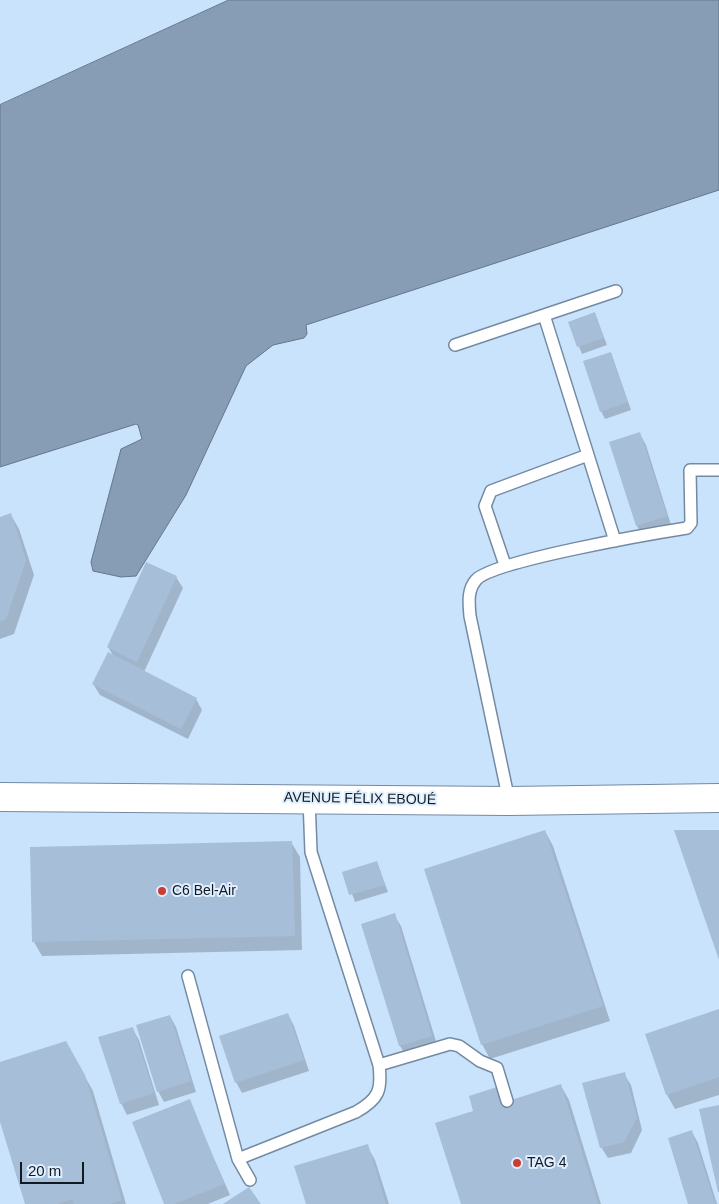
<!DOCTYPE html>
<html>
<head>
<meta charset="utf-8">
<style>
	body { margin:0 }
	#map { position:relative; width:719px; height:1204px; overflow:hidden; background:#cae3fd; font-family:Helvetica,sans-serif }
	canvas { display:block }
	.scale { position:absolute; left:20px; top:1162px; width:64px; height:22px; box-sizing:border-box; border:2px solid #111a23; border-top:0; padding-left:6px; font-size:15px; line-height:18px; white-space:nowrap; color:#111a23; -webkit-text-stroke:4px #e0efff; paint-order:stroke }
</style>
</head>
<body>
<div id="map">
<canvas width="719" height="1204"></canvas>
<div class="scale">20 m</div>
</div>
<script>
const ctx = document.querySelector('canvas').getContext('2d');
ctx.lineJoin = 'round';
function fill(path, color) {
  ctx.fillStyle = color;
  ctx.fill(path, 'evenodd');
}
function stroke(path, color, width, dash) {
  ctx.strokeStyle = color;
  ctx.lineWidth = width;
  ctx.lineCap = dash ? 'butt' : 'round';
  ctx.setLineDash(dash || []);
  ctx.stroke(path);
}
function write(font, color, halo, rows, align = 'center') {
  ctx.font = font + ' Helvetica,sans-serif';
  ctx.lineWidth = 4;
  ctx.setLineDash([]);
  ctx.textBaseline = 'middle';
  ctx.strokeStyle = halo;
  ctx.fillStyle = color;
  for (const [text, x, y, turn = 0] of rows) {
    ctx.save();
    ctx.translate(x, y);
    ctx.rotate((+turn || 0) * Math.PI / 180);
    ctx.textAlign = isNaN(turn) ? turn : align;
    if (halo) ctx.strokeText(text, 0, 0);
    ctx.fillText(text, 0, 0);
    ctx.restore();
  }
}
const water = new Path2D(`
	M229 0H719V190L306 325 307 334 304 338 273 345 246 366 186 495 136 576 121 577 93 571 91 562 121 449 142 439 138 425 136 424 0 467V105Z`);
const shadow = new Path2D(`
	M595 314 607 345 582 354 569 323Z
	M611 353 631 410 605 419 601 411Z
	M640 434 646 445 672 528 643 537 637 526Z
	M11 515 19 529 34 575 14 634 0 639V518Z
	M176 577 183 588 144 672 196 699 202 710 188 739 100 695 93 684 114 657 108 647Z
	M545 831 553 846 610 1021 490 1059 482 1044Z
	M291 842 300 857 302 950 42 956 34 942Z
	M377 862 388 892 355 902 344 872Z
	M394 915 401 926 438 1048 407 1057 400 1046 363 924Z
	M719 1010V1095L675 1109 667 1095Z
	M288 1014 294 1026 309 1071 242 1093 236 1082Z
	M170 1016 176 1027 196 1092 164 1102 158 1091Z
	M132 1028 139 1040 159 1105 127 1115 121 1103Z
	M66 1043 93 1091 126 1204H27L0 1118V1063Z
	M624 1074 631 1085 642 1130 631 1153 608 1158 601 1147Z
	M561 1086 569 1100 601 1204H462L505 1103Z
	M189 1101 230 1195 208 1204H166Z
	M692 1132 698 1143 717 1204H689Z
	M367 1146 375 1160 389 1204H307Z`);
const building = new Path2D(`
	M595 312 604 338 577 347 568 322Z
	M611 352 628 402 600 412 583 361Z
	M640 432 667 516 636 526 609 442Z
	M11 513 26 560 6 619 0 621V517Z
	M146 562 177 576 137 662 107 647Z
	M108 652 197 698 181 729 92 684Z
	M545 830 603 1006 481 1045 424 869Z
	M674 830H719V960Z
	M292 841 295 936 32 942 30 847Z
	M377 861 385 885 349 895 342 872Z
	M395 913 432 1036 399 1046 361 924Z
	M719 1009V1077L666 1095 645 1034Z
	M288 1013 304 1060 235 1083 219 1036Z
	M170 1015 191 1081 157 1092 136 1025Z
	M133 1027 154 1093 120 1104 98 1037Z
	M66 1041 85 1075 122 1200 109 1204H74L72 1199 57 1204H25L0 1122V1062Z
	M625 1072 637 1118 624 1142 600 1148 582 1083Z
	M561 1084 598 1204H461L435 1123 473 1111 469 1096 497 1087 502 1103Z
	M190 1099 224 1184 174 1204H164L132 1122Z
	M719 1105V1192H718L699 1109Z
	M692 1130 715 1204H688L668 1138Z
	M368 1144 386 1204H306L294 1166Z
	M249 1187 261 1204H223Z`);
const lane = new Path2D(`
	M544 315 615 541
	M455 345 616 291
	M505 565 485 506 491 491 588 455
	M509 801 470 616C469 604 467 590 476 580 492 561 655 533 687 528L691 523 690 470H719
	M188 976 238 1159 250 1180
	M379 1065 450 1044 459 1046 480 1061 497 1068 507 1101
	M238 1159 356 1112C379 1099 382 1090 379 1065L311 852 309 799`);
const secondary = new Path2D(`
	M0 797 509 801 719 798`);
const markers = [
	[162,891,5,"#cb3e2f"],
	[517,1163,5,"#cb3e2f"]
];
const streetNames = [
	["AVENUE FÉLIX EBOUÉ",360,799,1]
];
const poiNames = [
	["C6 Bel-Air",172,891],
	["TAG 4",527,1163]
];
fill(water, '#879db5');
stroke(water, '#647689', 1);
fill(shadow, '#0003');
fill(building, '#a7bed8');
stroke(lane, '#748aa2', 14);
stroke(secondary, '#748aa2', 30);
stroke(lane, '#fff', 11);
stroke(secondary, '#fff', 28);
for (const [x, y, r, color] of markers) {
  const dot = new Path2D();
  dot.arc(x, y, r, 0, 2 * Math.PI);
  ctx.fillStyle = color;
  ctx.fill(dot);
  stroke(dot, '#e0efff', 2);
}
write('14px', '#111a23', '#e0efff', streetNames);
write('14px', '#111a23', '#e0efff', poiNames, 'left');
</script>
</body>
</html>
